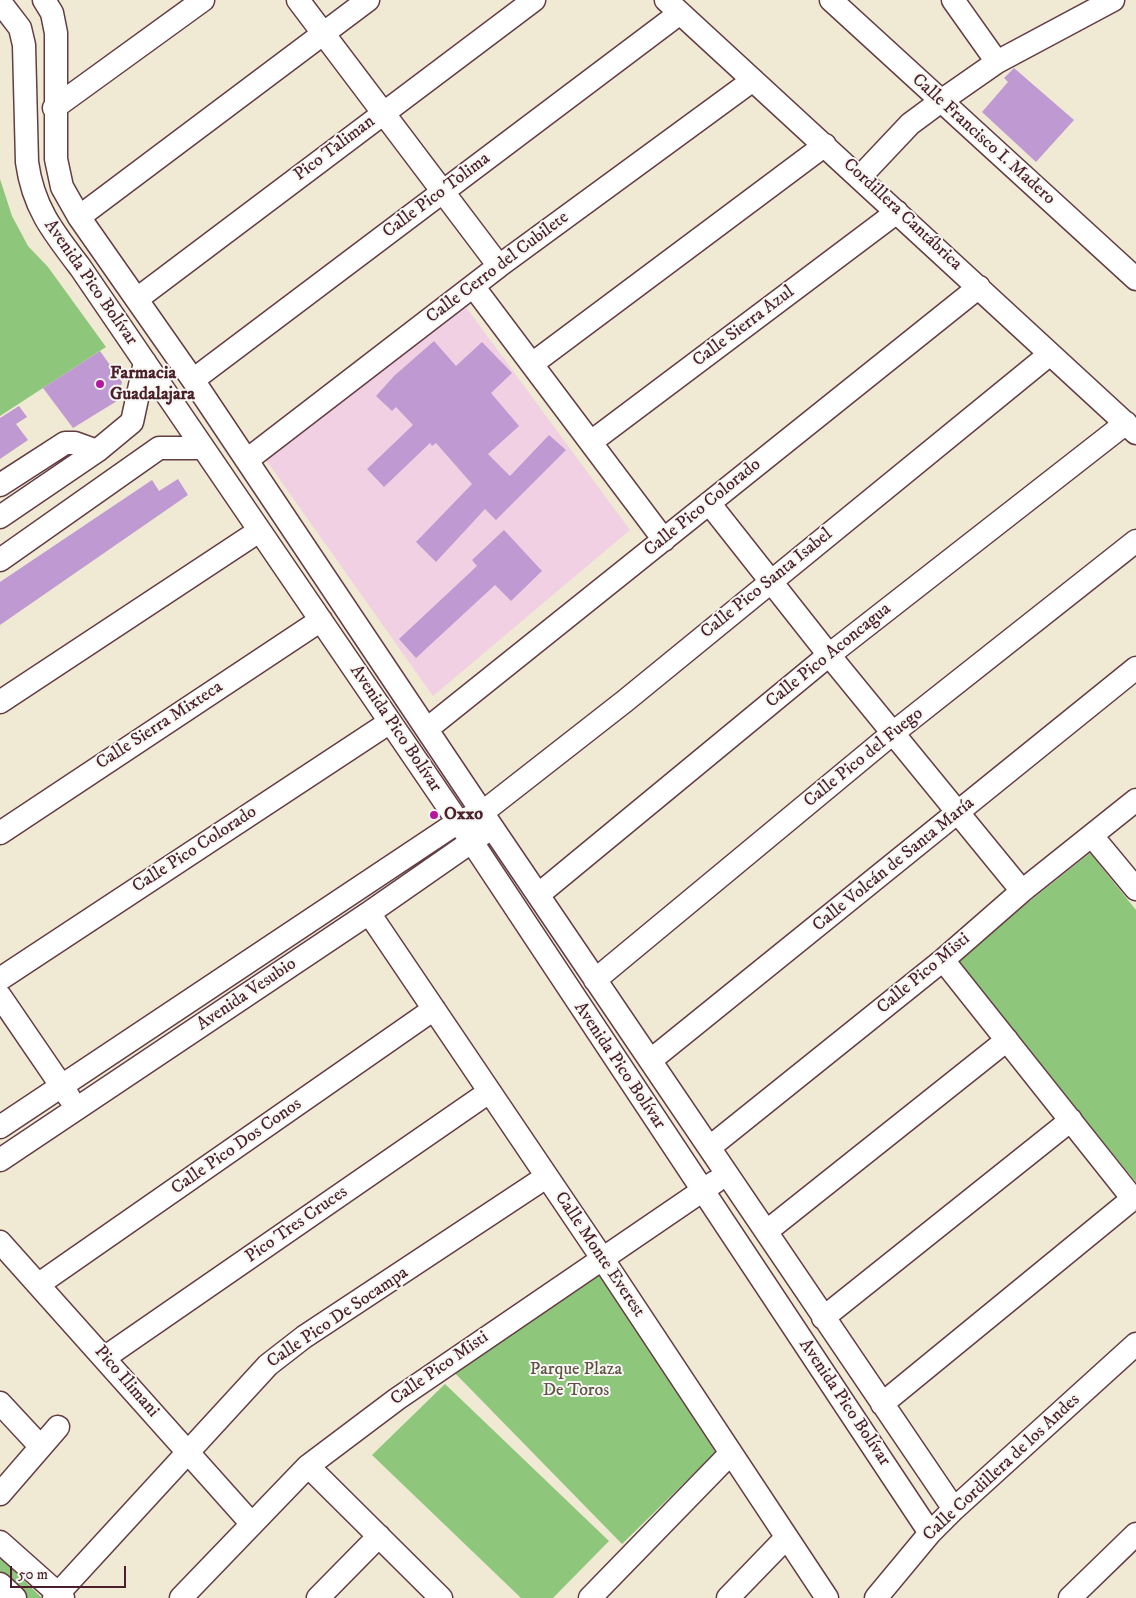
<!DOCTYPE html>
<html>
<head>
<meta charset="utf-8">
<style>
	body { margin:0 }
	#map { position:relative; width:1136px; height:1598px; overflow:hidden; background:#f0e9d4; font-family:"IM FELL DW Pica",serif }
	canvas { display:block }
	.scale { position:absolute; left:10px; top:1566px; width:116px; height:22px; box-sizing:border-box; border:2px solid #4a1f2b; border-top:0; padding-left:6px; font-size:15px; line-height:18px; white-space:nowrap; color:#4a1f2b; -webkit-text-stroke:4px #f6f6f2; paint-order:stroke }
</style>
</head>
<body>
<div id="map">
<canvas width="1136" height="1598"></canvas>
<div class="scale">50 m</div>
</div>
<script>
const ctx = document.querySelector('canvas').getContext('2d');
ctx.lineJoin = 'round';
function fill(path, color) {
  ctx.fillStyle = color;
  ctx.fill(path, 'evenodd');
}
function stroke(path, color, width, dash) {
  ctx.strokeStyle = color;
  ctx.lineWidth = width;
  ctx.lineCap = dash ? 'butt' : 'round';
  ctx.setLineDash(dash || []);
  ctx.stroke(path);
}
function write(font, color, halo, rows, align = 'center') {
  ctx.font = font + ' "IM FELL DW Pica",serif';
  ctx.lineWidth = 4;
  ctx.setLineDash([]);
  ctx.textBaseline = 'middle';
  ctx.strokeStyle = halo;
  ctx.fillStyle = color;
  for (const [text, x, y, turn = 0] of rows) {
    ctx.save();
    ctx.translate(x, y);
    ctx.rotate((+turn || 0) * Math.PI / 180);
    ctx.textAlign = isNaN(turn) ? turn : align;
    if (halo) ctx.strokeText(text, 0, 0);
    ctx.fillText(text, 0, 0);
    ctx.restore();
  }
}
const built = new Path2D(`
	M466 307 630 530 433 696 266 460Z`);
const green = new Path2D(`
	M0 179 12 216 28 246 48 267 106 347 0 416Z
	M1090 853 1136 910V1182L952 963Z
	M598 1266 719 1449 622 1544 447 1365Z
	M445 1384 609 1541 553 1598H521L372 1455Z
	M0 1557 42 1598H22L0 1577Z`);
const building = new Path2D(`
	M1014 68 1074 120 1036 162 982 112 1008 82 1004 78Z
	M434 341 456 366 482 342 512 373 491 393 519 426 488 454 510 476 549 435 566 450 496 520 485 509 436 562 416 542 472 484 436 443 432 446 430 443 384 487 367 469 413 425 396 407 392 411 376 396 394 376Z
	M100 351 122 382 117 401 73 428 43 388Z
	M19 406 27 417 16 424 28 440 0 459V418Z
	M178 479 188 495 0 625V582L152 480 159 491Z
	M504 530 542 571 511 601 495 585 416 658 399 639 477 566 472 560Z`);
const minor = new Path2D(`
	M44 0 52 13 56 33V159L62 187 79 217 193 380 492 827 954 1509
	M298 0 499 266
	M666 0 1136 433
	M831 0 1136 279
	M953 0 997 62
	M0 2 20 28 24 45 27 162C33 207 53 232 80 267L472 842 930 1533
	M54 108 203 0
	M860 177 910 124 941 101 997 62 1113 0
	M79 217 368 0
	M473 286 664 540
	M137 299 534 0
	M532 364 825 145
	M193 380 680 13
	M591 442 897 212
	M247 460 499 266 753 80
	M0 485 65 443H75L97 451
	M709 503 829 655 1022 891
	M0 517 97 451 132 422 145 362
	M0 560 159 448H203
	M0 702 259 531
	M427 729 979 287
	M0 833 321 620
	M1092 836 1136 889
	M538 895 829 655 1126 423
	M369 913 602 1258 827 1598
	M943 960 1133 1199
	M0 979 390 722
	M595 980 893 733 1136 541
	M0 996 69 1097
	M651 1060 1136 668
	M0 1127 458 822 483 812 625 701 1050 354
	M710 1147 943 960 1022 891 1136 800
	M0 1160 369 913 484 833
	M767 1231 1007 1040
	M0 1242 251 1523
	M39 1284 434 1009
	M823 1318 1071 1120
	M104 1358 489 1092
	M0 1403 40 1446
	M882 1404 1136 1196
	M308 1466 441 1598
	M0 1494 58 1427
	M0 1542 63 1598
	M0 1584 15 1598
	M54 1598 268 1365 304 1337 546 1177
	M181 1598 308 1466 397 1399 715 1182
	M318 1598 379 1536
	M590 1598 731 1453
	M728 1598 786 1538
	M876 1598 930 1533 954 1509 1136 1344
	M1070 1598 1136 1534`);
const markers = [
	[100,384,5,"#b5179e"],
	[434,815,5,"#b5179e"]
];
const streetNames = [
	["Calle Francisco I. Madero",983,140,42],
	["Pico Taliman",335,149,-37],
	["Calle Pico Tolima",437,196,-37],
	["Cordillera Cantábrica",902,215,43],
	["Calle Cerro del Cubilete",498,268,-37],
	["Avenida Pico Bolívar",90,283,55],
	["Calle Sierra Azul",744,327,-37],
	["Calle Pico Colorado",703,508,-39],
	["Calle Pico Santa Isabel",767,584,-39],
	["Calle Pico Aconcagua",829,656,-39],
	["Calle Sierra Mixteca",160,726,-33],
	["Avenida Pico Bolívar",395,729,56],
	["Calle Pico del Fuego",864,758,-39],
	["Calle Pico Colorado",195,850,-33],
	["Calle Volcán de Santa María",894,865,-39],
	["Calle Pico Misti",924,974,-40],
	["Avenida Vesubio",247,995,-34],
	["Avenida Pico Bolívar",619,1066,56],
	["Calle Pico Dos Conos",237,1147,-35],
	["Pico Tres Cruces",297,1225,-35],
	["Calle Monte Everest",599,1255,56],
	["Calle Pico De Socampa",338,1318,-34],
	["Calle Pico Misti",440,1369,-35],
	["Pico Ilimani",126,1382,49],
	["Avenida Pico Bolívar",844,1403,56],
	["Calle Cordillera de los Andes",1002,1468,-43]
];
const poiNames = [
	["Farmacia",110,374],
	["Guadalajara",110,395],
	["Oxxo",444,815]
];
const parkNames = [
	["Parque Plaza",576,1370],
	["De Toros",576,1391]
];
fill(built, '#f1d0e4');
fill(green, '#8ec77b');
fill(building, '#bf99d1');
stroke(minor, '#633d44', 25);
stroke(minor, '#fff', 22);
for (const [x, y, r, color] of markers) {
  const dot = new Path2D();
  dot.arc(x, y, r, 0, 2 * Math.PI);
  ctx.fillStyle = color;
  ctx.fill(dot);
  stroke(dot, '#f6f6f2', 2);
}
write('18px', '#4a1f2b', '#f6f6f2', streetNames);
write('bold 18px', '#4a1f2b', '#f6f6f2', poiNames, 'left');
write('18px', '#5e5143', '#f6f6f2', parkNames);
</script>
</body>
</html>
